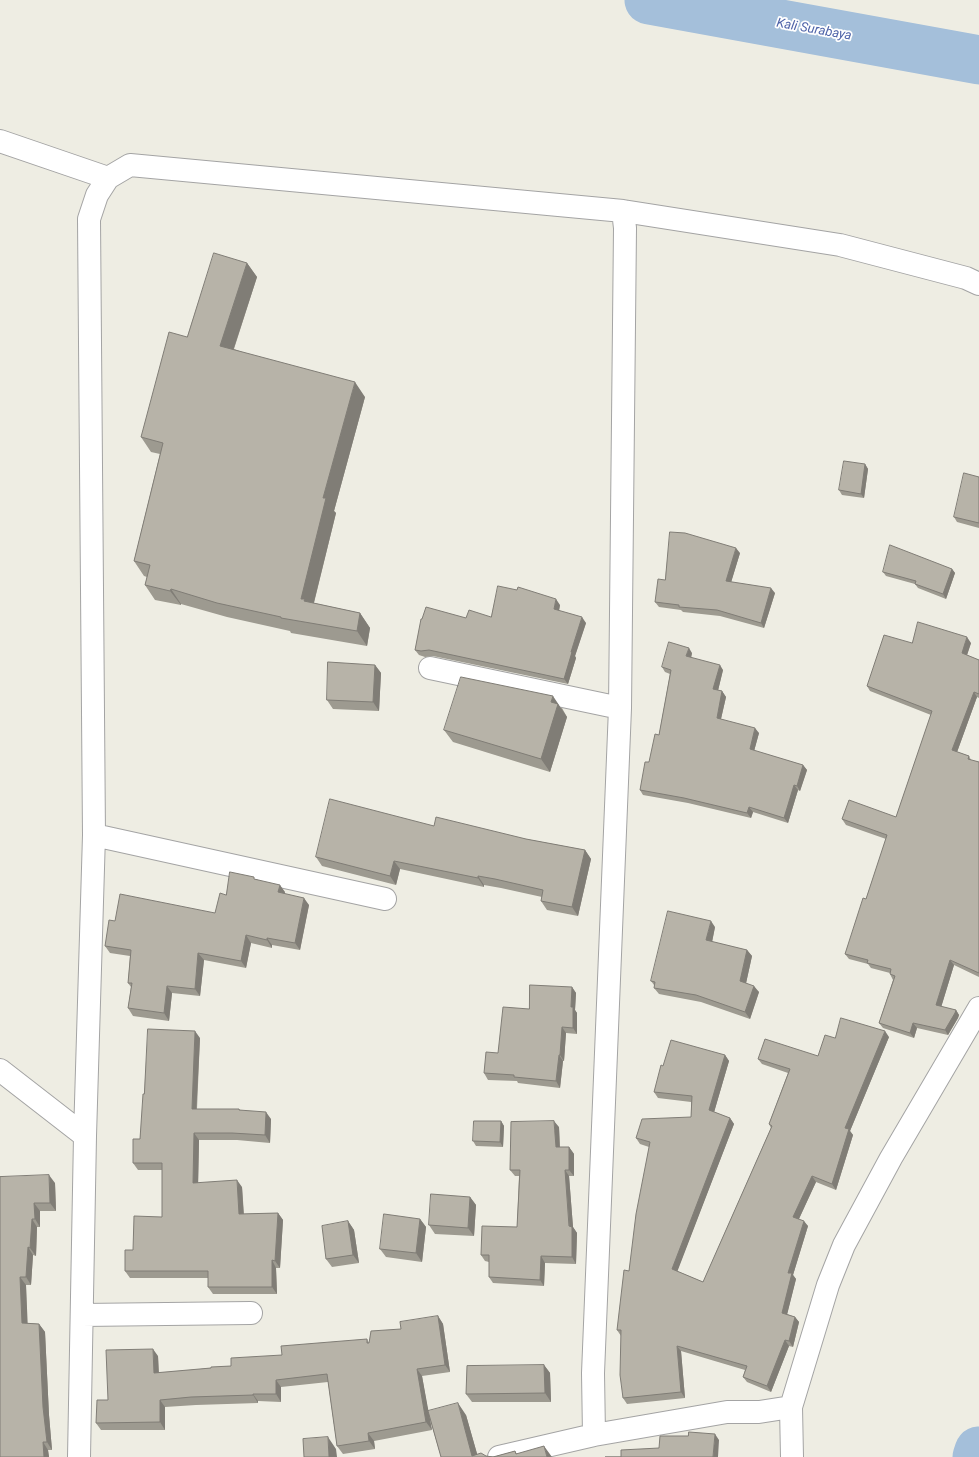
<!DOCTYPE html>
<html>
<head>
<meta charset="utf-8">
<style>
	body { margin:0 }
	canvas { display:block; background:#eeede3 }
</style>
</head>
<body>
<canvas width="979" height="1457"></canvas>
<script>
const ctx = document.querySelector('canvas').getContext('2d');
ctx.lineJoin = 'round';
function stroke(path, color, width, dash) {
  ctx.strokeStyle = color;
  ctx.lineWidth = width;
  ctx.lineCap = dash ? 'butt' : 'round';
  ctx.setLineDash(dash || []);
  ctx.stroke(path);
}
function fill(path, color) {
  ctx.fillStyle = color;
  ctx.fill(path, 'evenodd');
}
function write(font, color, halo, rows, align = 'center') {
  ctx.font = font + ' Roboto,sans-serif';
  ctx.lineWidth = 3.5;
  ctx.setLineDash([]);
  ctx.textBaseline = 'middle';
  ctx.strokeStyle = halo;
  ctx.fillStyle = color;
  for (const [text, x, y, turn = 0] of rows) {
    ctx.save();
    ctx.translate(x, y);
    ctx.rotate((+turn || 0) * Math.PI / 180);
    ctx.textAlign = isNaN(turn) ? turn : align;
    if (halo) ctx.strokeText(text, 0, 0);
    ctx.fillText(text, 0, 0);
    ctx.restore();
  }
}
const river = new Path2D(`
	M649 0 979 60
	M977 1457 979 1451`);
const minor = new Path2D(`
	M0 141 108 178
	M430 668 620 708
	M94 835 385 899
	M0 1070 85 1136
	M82 1315 251 1313
	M594 1435 593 1373 620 708 625 228 623 211
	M79 1457 85 1136 94 835 89 219 97 195 108 178 130 165 623 211 840 245 966 278 979 284
	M499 1457 594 1435 727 1412H759L791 1407
	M792 1457 791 1407 828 1285 844 1245 891 1158 979 1008`);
const wall = new Path2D(`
	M247 263 257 277 234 349 365 397 334 511 336 513 314 603 360 613 370 628 367 646 291 633 290 631 227 617 181 604V605L155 600 145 585 147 577 144 576 134 561 160 454 151 452 141 437 187 337Z
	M865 464 868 469 864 498 842 495 839 490Z
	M979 477V528L957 522 954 517Z
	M740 553 731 582 775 593 764 628 720 616 683 612 681 610 659 607 655 602 665 580Z
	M952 569 955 573 946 599 918 588 915 584 886 576 883 572Z
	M560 605 559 611 586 623 575 656 576 658 568 684 433 656 425 657 419 655 415 650 422 619 466 618 491 617Z
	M912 643H971L967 655 979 660V698L977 697 957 752 969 756 971 760 979 762V977L954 965 941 1007 956 1010 959 1015 958 1018 948 1035 917 1028 914 1038 883 1028 879 1023 893 980 890 974V973L871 968 868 964 849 959 845 954 866 899 886 839 846 825 842 819 896 817 931 715 870 691 867 686Z
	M692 653 691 658 723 670 718 690 722 691 726 697 721 719 759 733 754 751 803 765 807 770 800 791 798 790 788 823 753 812 751 818 688 803 643 795 640 790 659 735 670 674 665 672 662 667Z
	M375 665 381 673 379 711 333 709 327 700Z
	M562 708 567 717 550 772 453 742 444 730Z
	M434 826 526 839 585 850 591 859 578 916 547 910 541 901 542 897 501 888 484 885V887L400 869 396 885 322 866 316 857Z
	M256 879 285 892 284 894 309 905 300 950 272 945V948L251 943 246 968 204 960 200 996 172 993 169 1021 133 1016 128 1008 131 987 128 983 130 956 110 953 105 946 115 921 215 913 226 895Z
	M715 927 712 942 747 950 752 956 746 983 759 992 750 1019 701 1002 659 994 654 988V985L651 981Z
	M572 987 576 993 575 1010 577 1013V1034L566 1033 564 1061H563L560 1088 518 1083 517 1081 488 1080 484 1073 529 1009Z
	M889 1037 850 1131 853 1135 836 1190 816 1182 799 1219 808 1226 793 1275 796 1279 787 1314 795 1317 799 1322 793 1347 789 1346 771 1392 747 1382 743 1377 745 1370 681 1351 685 1398 627 1404 623 1398 621 1336 617 1330 629 1271 649 1147 640 1144 636 1138 691 1117V1102L658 1098 654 1092 663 1066 725 1055 729 1061 714 1112 730 1118 734 1124 677 1271 703 1282 771 1128 769 1124 788 1073 762 1064 758 1059 818 1056 835 1038Z
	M200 1038 197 1109H239L240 1110 271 1119 270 1143 237 1140H199L198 1183 242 1187 244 1214 278 1213 283 1220 280 1268H276L277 1294H213L208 1287V1278H130L125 1271 133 1250 162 1217V1170H138L133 1163 140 1139 144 1094Z
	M501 1121 504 1126 503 1147 476 1146 473 1141Z
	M559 1127 560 1147H569L574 1154V1176H569L573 1227 577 1233 576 1264 545 1263 544 1286 493 1283 489 1277V1262L485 1261 481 1255 517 1227 519 1176H515L510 1170Z
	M0 1177 55 1183 56 1211H40V1227H37L36 1256 33 1255 31 1285H26L27 1323 39 1324 45 1332 49 1415 52 1450H48L49 1457H0Z
	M470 1197 476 1205 474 1236 435 1234 429 1225Z
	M420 1219 426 1227 422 1262 386 1257 380 1249Z
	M348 1221 354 1230 359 1263 332 1267 326 1259Z
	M438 1316 443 1324 450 1372 422 1376 428 1411 466 1415 477 1454 486 1456 493 1457 515 1451 517 1454 552 1457H441L429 1416 432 1430 374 1441 375 1449 343 1454 337 1446 328 1382 281 1387V1402L258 1401V1403L196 1405 165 1407V1430H101L96 1423 108 1400 158 1356 159 1373 211 1368 231 1366 282 1355 367 1339 369 1343 401 1329Z
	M544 1365 550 1373 551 1402H472L466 1394Z`);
const shadedWall = new Path2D(`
	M247 263 257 277 230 360 220 346Z
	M355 382 365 397 334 511 336 513 312 610 301 599 323 498Z
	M865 464 868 469 864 498 861 494Z
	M736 548 740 553 730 586 726 581Z
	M952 569 955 573 946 599 943 594Z
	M771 588 775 593 764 628 761 623Z
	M171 589 181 604V605L170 591Z
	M556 599 560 605 558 615 554 609Z
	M360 613 370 628 367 646 357 631Z
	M582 617 586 623 575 656 576 658 568 684 564 679 571 652Z
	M967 637 971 643 966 658 962 653Z
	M689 648 692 653 690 662 686 656Z
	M375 665 381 673 379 711 373 702Z
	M720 665 723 670 717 695 713 689Z
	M722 691 726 697 720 723 717 718Z
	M974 692 977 697 956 755 952 750Z
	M553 696 567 717 550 772 541 759 551 702Z
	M755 728 759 733 753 755 750 749Z
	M803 765 807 770 800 791 797 786Z
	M794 785 798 790 788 823 784 818Z
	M749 807 753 812 751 818 747 813Z
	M585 850 591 859 578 916 572 907Z
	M394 861 400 869 396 885 390 876Z
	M478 876 484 885V887L478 878Z
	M280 885 285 892 283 899 278 892Z
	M304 898 309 905 300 950 295 943Z
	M711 921 715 927 711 947 706 940Z
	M246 935 251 943 246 968 241 961Z
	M267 938 272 945V948L267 940Z
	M747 950 752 956 745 988 740 981Z
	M198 953 204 960 200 996 195 989Z
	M950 960 954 965 940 1011 936 1005Z
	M167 986 172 993 169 1021 164 1013Z
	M754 986 759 992 750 1019 745 1012Z
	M572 987 576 993 575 1010 577 1013V1034L573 1028 571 1007Z
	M956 1010 959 1015 958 1018 948 1035 945 1030Z
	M913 1023 917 1028 914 1038 910 1033Z
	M562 1027 566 1033 564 1061 560 1055Z
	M195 1031 200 1038 196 1116 192 1109Z
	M885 1031 889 1037 850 1131 853 1135 836 1190 832 1184 845 1128Z
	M559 1055 563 1061 560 1088 556 1081Z
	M725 1055 729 1061 713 1116 709 1110Z
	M266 1112 271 1119 270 1143 265 1135Z
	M730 1118 734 1124 676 1275 672 1269Z
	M501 1121 504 1126 503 1147 500 1142Z
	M554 1121 559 1127 560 1154 556 1147Z
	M194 1133 199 1140 198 1190 193 1183Z
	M569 1147 574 1154V1176L569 1170Z
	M565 1170 569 1176 573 1227 577 1233 576 1264 572 1257Z
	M49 1175 55 1183 56 1211 50 1203Z
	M812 1176 816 1182 797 1223 793 1217Z
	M237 1180 242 1187 244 1221 239 1214Z
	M470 1197 476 1205 474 1236 468 1228Z
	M34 1203 40 1211V1227L35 1219Z
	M278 1213 283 1220 280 1268 275 1261Z
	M32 1219 37 1227 36 1256 30 1248Z
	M420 1219 426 1227 422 1262 416 1253Z
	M348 1221 354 1230 359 1263 353 1255Z
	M804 1221 808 1226 793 1275 796 1279 786 1319 782 1313 788 1273Z
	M28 1247 33 1255 31 1285 26 1277Z
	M541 1256 545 1263 544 1286 540 1280Z
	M272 1260 276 1268 277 1294 272 1287Z
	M20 1277 26 1285 28 1331 22 1323Z
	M438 1316 443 1324 450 1372 445 1365Z
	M795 1317 799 1322 793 1347 789 1341Z
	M39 1324 45 1332 49 1415 52 1450 47 1442 43 1407Z
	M785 1340 789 1346 771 1392 767 1386Z
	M677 1346 681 1351 685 1398 681 1392Z
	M153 1349 158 1356 159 1381 154 1373Z
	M544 1365 550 1373 551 1402 545 1393Z
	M417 1369 422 1376 432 1430 426 1422Z
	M276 1380 281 1387V1402L276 1394Z
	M253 1394 258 1401V1403L253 1395Z
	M160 1400 165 1407V1430L160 1422Z
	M458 1403 466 1415 478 1457 472 1456Z
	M368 1433 374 1441 375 1449 369 1441Z
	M715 1434 719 1440 718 1457H713Z
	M328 1437 336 1449 337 1457H329Z
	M43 1442 48 1450 49 1457H44Z
	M544 1446 552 1457H547Z`);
const building = new Path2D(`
	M214 253 247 263 220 346 355 382 323 498H326L301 599H305L304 601 360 613 357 631 281 618V617L217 603 171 589 170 591 145 585 150 565 134 561 163 443 141 437 169 332 187 337Z
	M844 461 865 464 861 494 839 490Z
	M964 473 979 477V523L954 517Z
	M670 532 685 533 736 548 726 581 771 588 761 623 717 610 679 607V605L655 602 658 579 665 580Z
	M890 545 952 569 943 594 915 584 916 581 883 572Z
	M498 586 517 590 518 587 556 599 554 609 582 617 571 652H572L564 679 429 650 421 651 415 650 421 619H422L426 607 466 618 469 610 491 617Z
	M918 622 967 637 962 653 979 660V694L974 692 952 750 969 756 968 759 979 762V973L950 960 936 1005 956 1010 955 1013 945 1030 913 1023 910 1033 879 1023 895 976 890 974 891 969 867 963 868 960 845 954 863 898 866 899 887 835 842 819 849 800 896 817 932 711 867 686 884 635 912 643Z
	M669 642 689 648 686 656 720 665 713 689 722 691 717 718 755 728 750 749 803 765 797 786 794 785 784 818 749 807 747 813 684 798 640 790 645 762H649L655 734 659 735 671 670 662 667Z
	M328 662 375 665 373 702 327 700Z
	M461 677 553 696 551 702 558 704 541 759 444 730Z
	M330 799 434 826 436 817 526 839 585 850 572 907 541 901 543 890 495 879 478 876V878L394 861 390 876 316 857Z
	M230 872 254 877V879L280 885 278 892 304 898 295 943 267 938V940L246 935 241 961 198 953 195 989 167 986 164 1013 128 1008 132 983H128L131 950 105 946 109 920 115 921 120 894 215 913 220 893 226 895Z
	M668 911 711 921 706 940 747 950 740 981 754 986 745 1012 696 995 654 988 655 982 651 981Z
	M530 985 572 987 571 1007H573V1028L562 1027 560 1055H559L556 1081 514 1077V1075L484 1073 486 1052 498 1053 503 1007 529 1009Z
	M841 1018 885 1031 845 1128 849 1129 832 1184 812 1176 793 1217 804 1221 788 1273H792L782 1313 795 1317 789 1341 785 1340 767 1386 743 1377 747 1366 677 1346 681 1392 623 1398 620 1375 621 1330H617L624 1270 629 1271 636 1214 650 1142 636 1138 642 1119 691 1117 692 1096 654 1092 661 1065 663 1066 671 1040 725 1055 709 1110 730 1118 672 1269 703 1282 772 1126 769 1124 790 1069 758 1059 765 1039 818 1056 825 1035 835 1038Z
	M148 1029 195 1031 192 1109H239V1110L266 1112 265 1135 232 1133H194L193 1183 237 1180 239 1214 278 1213 275 1261 272 1260V1287H208V1271H125V1250H133L134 1216 162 1217V1163H133V1139H140L143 1094H144Z
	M474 1121H501L500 1142 473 1141Z
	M554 1121 556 1147H569V1170H565L569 1226 572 1227V1257L541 1256 540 1280 489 1277V1255H481L482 1226 517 1227 520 1170H510L511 1122Z
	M49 1175 50 1203H34L35 1219H32L30 1248 28 1247 26 1277H20L22 1323 39 1324 43 1407 47 1442H43L44 1457H0V1177Z
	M431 1194 470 1197 468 1228 429 1225Z
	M384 1214 420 1219 416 1253 380 1249Z
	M348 1221 353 1255 326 1259 322 1226Z
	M438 1316 445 1365 417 1369 426 1422 368 1433 369 1441 337 1446 327 1374 276 1380V1394H253V1395L191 1397 160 1400V1422L96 1423 97 1400H108L106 1350 153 1349 154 1373 211 1368V1367L231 1366V1358L282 1355 281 1346 367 1339V1343H369L371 1331 401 1329 400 1322Z
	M544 1365 545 1393 466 1394 467 1366Z
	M458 1403 472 1456 481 1453 486 1456 493 1457 515 1451 516 1454 544 1446 547 1457H441L428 1411Z
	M689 1432 715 1434 713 1457H605H621V1450L659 1448 660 1436H688Z
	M328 1437 329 1457H304L303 1439Z`);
const waterNames = [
	["Kali Surabaya",814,30,10]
];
stroke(river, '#a4bfda', 49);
stroke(minor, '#a4a4a4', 24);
stroke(minor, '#fff', 22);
fill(wall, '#9d9a90');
fill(shadedWall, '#807d76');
fill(building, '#b7b3a8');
stroke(building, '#807d76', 1);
write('italic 13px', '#4d62a8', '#fff', waterNames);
</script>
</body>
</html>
